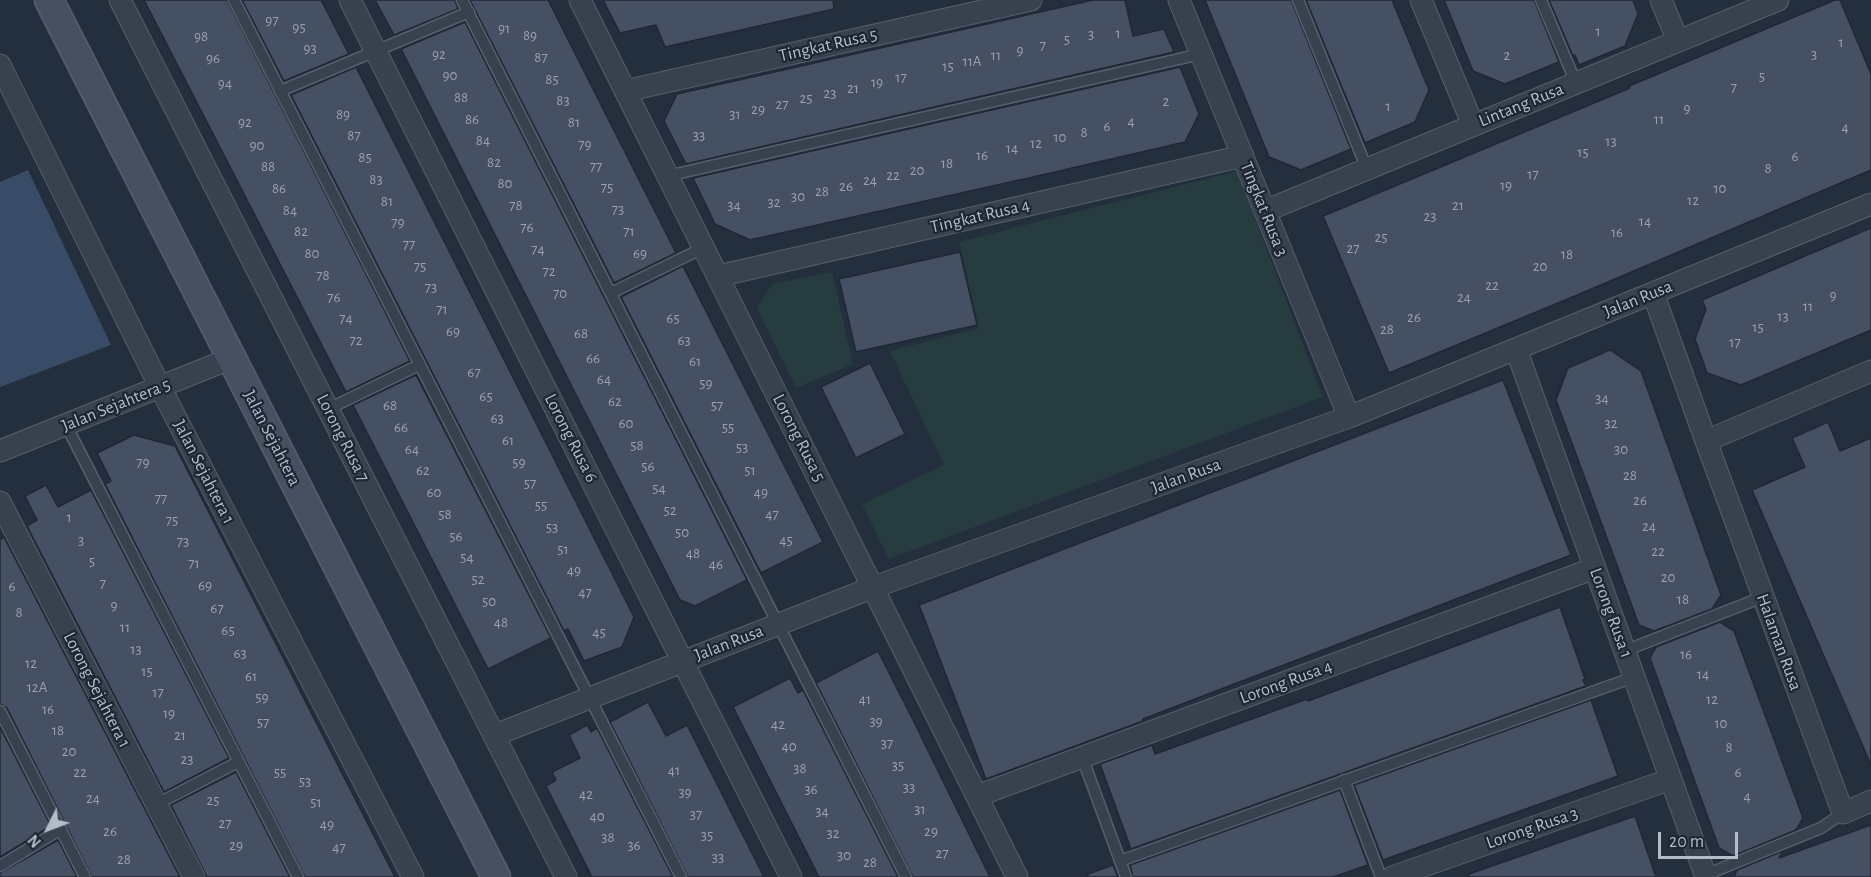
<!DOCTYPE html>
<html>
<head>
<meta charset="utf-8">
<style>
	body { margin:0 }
	#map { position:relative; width:1871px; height:877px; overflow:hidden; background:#242f3e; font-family:"Alegreya Sans",sans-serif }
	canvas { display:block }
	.north { position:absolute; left:18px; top:799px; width:60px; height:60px; -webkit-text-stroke:4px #1d2633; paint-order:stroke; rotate:228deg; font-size:16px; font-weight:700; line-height:24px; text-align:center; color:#b4bcc9 }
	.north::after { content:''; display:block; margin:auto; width:21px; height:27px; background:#b4bcc9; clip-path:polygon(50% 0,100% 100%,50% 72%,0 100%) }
	.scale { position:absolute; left:1658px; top:832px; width:80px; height:27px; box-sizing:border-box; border:3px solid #b4bcc9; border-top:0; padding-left:8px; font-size:18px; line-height:21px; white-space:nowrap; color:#b4bcc9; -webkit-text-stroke:4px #1d2633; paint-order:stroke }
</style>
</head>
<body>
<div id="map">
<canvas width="1871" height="877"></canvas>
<div class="north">N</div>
<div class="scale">20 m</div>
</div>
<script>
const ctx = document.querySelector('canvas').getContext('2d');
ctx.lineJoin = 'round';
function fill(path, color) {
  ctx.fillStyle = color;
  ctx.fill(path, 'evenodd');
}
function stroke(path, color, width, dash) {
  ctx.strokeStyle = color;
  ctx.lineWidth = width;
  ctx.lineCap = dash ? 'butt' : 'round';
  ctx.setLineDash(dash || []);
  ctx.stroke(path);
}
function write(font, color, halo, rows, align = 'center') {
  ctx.font = font + ' "Alegreya Sans",sans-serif';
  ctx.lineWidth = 4.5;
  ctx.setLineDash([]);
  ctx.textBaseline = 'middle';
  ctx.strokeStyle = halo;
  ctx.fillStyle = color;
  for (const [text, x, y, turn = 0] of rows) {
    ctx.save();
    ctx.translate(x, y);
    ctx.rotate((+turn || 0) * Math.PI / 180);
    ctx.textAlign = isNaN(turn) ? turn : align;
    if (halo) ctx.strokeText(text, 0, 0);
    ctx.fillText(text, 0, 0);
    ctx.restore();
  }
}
const green = new Path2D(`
	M1237 171 1323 397 889 559 862 504 944 465 890 351 979 328 959 242Z
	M832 272 853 364 796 388 757 308 772 284Z`);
const water = new Path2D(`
	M28 170 111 345 0 387V182Z`);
const building = new Path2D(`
	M144 0H227L410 361 346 392Z
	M242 0H321L349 54 284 81Z
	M375 0H455L458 9 394 35Z
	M470 0H548L676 253 614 283Z
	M603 0H833L834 9 665 47 656 25 620 33Z
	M1093 0H1125L1133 36 1164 29 1174 52 686 164 664 121 677 94Z
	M1205 0H1291L1351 149 1301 170 1269 157Z
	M1306 0H1392L1429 90 1415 122 1365 143Z
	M1444 0H1534L1559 62 1505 84 1473 71Z
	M1549 0H1633L1638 14 1625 46 1579 65 1575 55 1573 56Z
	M1835 0H1840L1871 74V170L1575 296 1389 373 1323 216 1630 88 1629 86Z
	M465 22 747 580 695 606 680 600 401 49Z
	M356 67 634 617 622 647 584 661 568 629 564 631 291 95Z
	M1180 67 1199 114 1185 142 1042 175 750 240 715 224 693 178Z
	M1871 228V330L1741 385 1707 373 1695 339 1706 309 1702 300Z
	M960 252 977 325 856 352 839 279Z
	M683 266 823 542 761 573 621 297Z
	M1610 350 1641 371 1721 595 1712 609 1654 631 1639 625 1556 400 1568 368Z
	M870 363 905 434 856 458 821 387Z
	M416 375 551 638 488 669 353 405Z
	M1503 380 1571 555 1143 719V721L986 779 919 605Z
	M1828 422 1840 451 1871 438V765L1752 490 1805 467 1792 438Z
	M134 435 175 446 395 877H305L105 484 111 481 97 453Z
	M46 485 58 507 91 490 229 758 164 792 27 526 37 520 25 496Z
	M4 537 180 877H92L7 708 0 704V540Z
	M1560 607 1585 679 1583 680 1586 686 1131 849 1100 764 1152 745 1155 754 1307 699 1308 701Z
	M1720 622 1734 631 1803 818 1796 830 1733 856 1719 848 1650 658 1656 647Z
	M878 651 914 722 990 877H913L816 683Z
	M790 678 798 693 803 690 898 877H819L733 707Z
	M1591 700 1618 776 1383 860 1354 785Z
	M648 702 666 736 687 725 764 877H688L610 722Z
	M587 725 591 732 597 728 673 877H592L546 786 556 780 552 772 580 758 569 735Z
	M0 727 51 826 0 857Z
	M236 772 290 877H207L171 805Z
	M1340 790 1368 865 1333 877H1133L1130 865Z
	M1635 816 1656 877H1469V874Z
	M1871 825V877H1734L1737 870 1783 851 1779 858Z
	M58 840 77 877H0V873Z
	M1113 865 1118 877H1088V874Z`);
const lane = new Path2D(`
	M234 0 681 877
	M462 0 906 877
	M1298 0 1367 169
	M1541 0 1576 83
	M280 91 469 12
	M667 176 1201 54
	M611 293 703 248
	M328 409 419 365
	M66 425 298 877
	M1624 651 1763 597
	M0 711 85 877
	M1082 757 1126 877
	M1344 780 1381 877
	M157 804 238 762
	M1120 861 1634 677
	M0 866 61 829
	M1705 875 1821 828 1843 813`);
const street = new Path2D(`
	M120 0 566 877
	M350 0 791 877
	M580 0 1017 877
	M1179 0 1349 417
	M1421 0 1473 125
	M1661 0 1678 41
	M0 65 160 387 413 877
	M625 91 1031 0
	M1265 211 1778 0
	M718 276 1243 156
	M1653 293 1706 441 1843 813 1871 801
	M1516 349 1706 877
	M1706 441 1871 371
	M0 451 232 358
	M0 502 194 877
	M495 735 874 587 1349 417 1871 204
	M977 796 1595 568
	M1392 877 1671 779`);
const secondary = new Path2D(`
	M49 0 496 877`);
const numberNames = [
	["97",272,20],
	["95",299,27],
	["91",504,28],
	["1",1598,31],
	["1",1118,33],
	["3",1091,34],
	["89",530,35],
	["98",201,36],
	["5",1067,39],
	["1",1841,42],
	["7",1043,45],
	["93",310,48],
	["9",1020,50],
	["92",439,54],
	["3",1814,54],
	["11",996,55],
	["2",1507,55],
	["87",541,57],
	["96",213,58],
	["11A",972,61],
	["15",948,66],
	["90",450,75],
	["5",1762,76],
	["17",901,77],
	["85",552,79],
	["19",877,82],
	["94",225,83],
	["7",1734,87],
	["21",853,88],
	["23",830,93],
	["88",461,97],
	["25",806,98],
	["83",563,100],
	["2",1166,101],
	["27",782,104],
	["1",1388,106],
	["9",1687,108],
	["29",758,109],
	["89",343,114],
	["31",735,114],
	["86",472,119],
	["11",1659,119],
	["4",1131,121],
	["92",245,122],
	["81",574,122],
	["6",1107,126],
	["4",1845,127],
	["8",1084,132],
	["87",354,135],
	["33",699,135],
	["10",1060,137],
	["84",483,140],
	["13",1611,141],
	["12",1036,143],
	["79",585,144],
	["90",257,145],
	["14",1012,148],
	["15",1583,152],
	["16",982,155],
	["6",1795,156],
	["85",365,157],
	["82",494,162],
	["18",947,163],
	["88",268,166],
	["77",596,166],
	["8",1768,168],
	["20",917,170],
	["17",1533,174],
	["22",893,175],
	["83",376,179],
	["24",870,180],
	["80",505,183],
	["19",1506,185],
	["26",846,186],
	["75",607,187],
	["86",279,188],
	["10",1720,188],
	["28",822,191],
	["30",798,196],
	["12",1693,200],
	["81",387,201],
	["32",774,202],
	["78",516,205],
	["34",734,205],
	["21",1458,205],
	["73",618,209],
	["84",290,210],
	["23",1430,216],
	["14",1645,221],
	["79",398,222],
	["76",527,227],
	["82",301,231],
	["71",629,231],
	["16",1617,232],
	["25",1381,237],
	["77",409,244],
	["27",1353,248],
	["74",538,249],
	["80",312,253],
	["69",640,253],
	["18",1567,254],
	["75",420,266],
	["20",1540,266],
	["72",549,271],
	["78",323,275],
	["22",1492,285],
	["73",431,287],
	["70",560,293],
	["9",1833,295],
	["76",334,297],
	["24",1464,297],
	["11",1808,306],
	["71",442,309],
	["13",1783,316],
	["26",1414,317],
	["74",346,318],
	["65",673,318],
	["15",1758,327],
	["28",1387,329],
	["69",453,331],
	["68",581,333],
	["72",356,340],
	["63",684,340],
	["17",1735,342],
	["66",593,358],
	["61",695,361],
	["67",474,372],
	["64",604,379],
	["59",706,383],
	["65",486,396],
	["34",1602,398],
	["62",615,401],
	["68",390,405],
	["57",717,405],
	["63",497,418],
	["60",626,423],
	["32",1611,423],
	["66",401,427],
	["55",728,427],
	["61",508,440],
	["58",637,445],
	["53",742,447],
	["64",412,449],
	["30",1621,449],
	["79",143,462],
	["59",519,462],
	["56",648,466],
	["62",423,470],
	["51",750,470],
	["28",1630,475],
	["57",530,483],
	["54",659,488],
	["60",434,492],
	["49",761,492],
	["77",161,498],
	["26",1640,500],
	["55",541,505],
	["52",670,510],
	["58",445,514],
	["47",772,514],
	["1",69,517],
	["75",172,520],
	["24",1649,526],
	["53",552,527],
	["50",682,532],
	["56",456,536],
	["3",81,540],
	["45",786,540],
	["73",183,541],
	["51",563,549],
	["22",1658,551],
	["48",693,553],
	["54",467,557],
	["5",92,561],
	["71",194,563],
	["46",716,564],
	["49",574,570],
	["20",1668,577],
	["52",478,579],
	["7",103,583],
	["69",205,585],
	["6",12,586],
	["47",585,592],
	["18",1683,599],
	["50",489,601],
	["9",114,605],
	["67",217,608],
	["8",19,612],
	["48",501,622],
	["11",125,627],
	["65",228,630],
	["45",599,632],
	["13",136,649],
	["63",240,653],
	["16",1686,654],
	["12",31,663],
	["15",147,671],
	["14",1703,674],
	["61",251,676],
	["12A",37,687],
	["17",158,692],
	["59",262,697],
	["41",865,699],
	["12",1712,699],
	["16",48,709],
	["19",169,713],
	["39",876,721],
	["57",263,722],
	["10",1721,723],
	["42",778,724],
	["18",58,730],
	["21",180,735],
	["37",887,743],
	["40",789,746],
	["8",1729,747],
	["20",69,751],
	["23",187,759],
	["35",898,765],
	["38",800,768],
	["41",674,770],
	["22",80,772],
	["55",280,772],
	["6",1738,772],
	["53",305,781],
	["33",909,787],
	["36",811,789],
	["39",685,792],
	["42",586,794],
	["4",1747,796],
	["24",93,798],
	["25",213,800],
	["51",316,802],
	["31",920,809],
	["34",822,811],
	["37",696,814],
	["40",597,816],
	["27",225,823],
	["49",327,824],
	["26",110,831],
	["29",931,831],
	["32",833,833],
	["35",707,835],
	["38",608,837],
	["29",236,845],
	["36",634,845],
	["47",339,847],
	["27",942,853],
	["30",844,855],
	["33",718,857],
	["28",124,859],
	["28",870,862]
];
const streetNames = [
	["Tingkat Rusa 5",828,45,-13],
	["Lintang Rusa",1521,105,-22],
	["Tingkat Rusa 3",1264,209,68],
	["Tingkat Rusa 4",980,216,-13],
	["Jalan Rusa",1638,299,-22],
	["Jalan Sejahtera 5",116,405,-22],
	["Jalan Sejahtera",272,438,63],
	["Lorong Rusa 7",343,438,63],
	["Lorong Rusa 6",571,438,63],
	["Lorong Rusa 5",799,438,63],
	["Jalan Sejahtera 1",204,472,63],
	["Jalan Rusa",1186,476,-20],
	["Lorong Rusa 1",1611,613,70],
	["Halaman Rusa",1779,642,70],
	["Jalan Rusa",729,643,-21],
	["Lorong Rusa 4",1286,682,-20],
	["Lorong Sejahtera 1",97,690,63],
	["Lorong Rusa 3",1532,828,-19]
];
fill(green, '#263c3f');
fill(water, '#394c67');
fill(building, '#455162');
stroke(building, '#1f2835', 1.5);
stroke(lane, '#565f6c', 13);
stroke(street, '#565f6c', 23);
stroke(secondary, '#565f6c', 31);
stroke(lane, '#38414e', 10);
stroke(street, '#38414e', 21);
stroke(secondary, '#465061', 28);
write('15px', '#98a1af', null, numberNames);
write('18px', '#b4bcc9', '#1d2633', streetNames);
</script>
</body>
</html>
